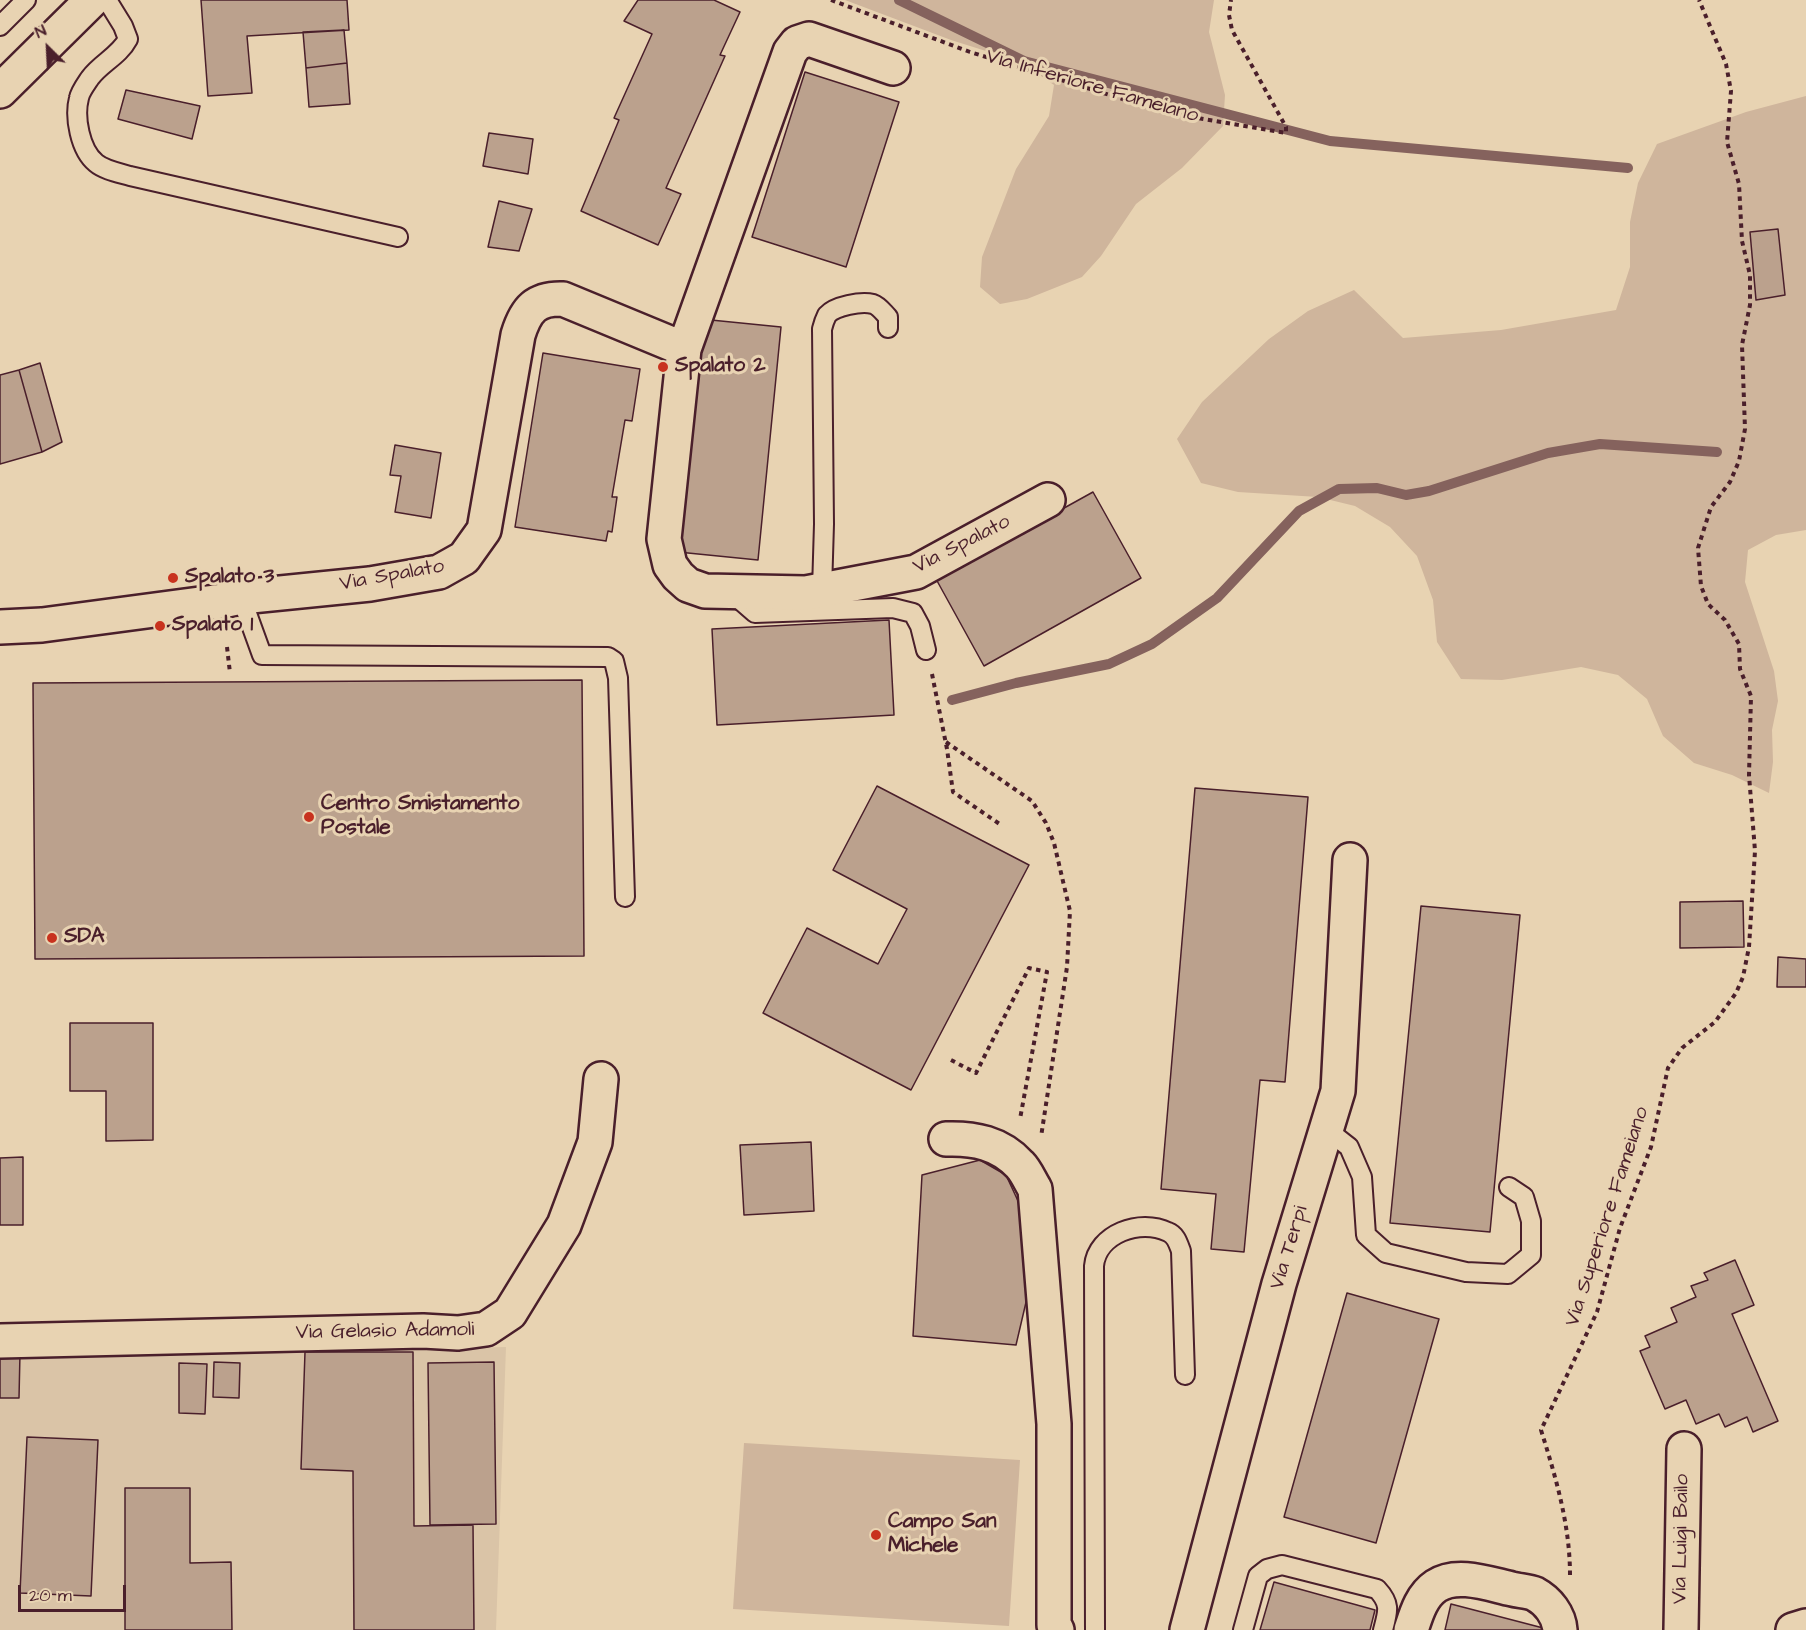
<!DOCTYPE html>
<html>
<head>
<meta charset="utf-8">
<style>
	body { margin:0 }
	#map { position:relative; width:1806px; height:1630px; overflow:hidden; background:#e8d3b2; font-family:"Architects Daughter",sans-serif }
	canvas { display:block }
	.north { position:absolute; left:18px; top:18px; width:60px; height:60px; -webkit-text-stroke:4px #e8d3b2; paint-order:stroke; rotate:336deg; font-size:16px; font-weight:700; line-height:24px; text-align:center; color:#4a1f2b }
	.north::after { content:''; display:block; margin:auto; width:21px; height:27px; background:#4a1f2b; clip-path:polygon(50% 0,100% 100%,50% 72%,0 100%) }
	.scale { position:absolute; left:18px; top:1585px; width:108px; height:27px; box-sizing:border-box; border:3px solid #4a1f2b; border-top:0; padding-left:8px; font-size:18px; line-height:21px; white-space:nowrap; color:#4a1f2b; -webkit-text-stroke:4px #e8d3b2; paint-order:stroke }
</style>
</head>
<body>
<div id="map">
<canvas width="1806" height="1630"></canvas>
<div class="north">N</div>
<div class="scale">20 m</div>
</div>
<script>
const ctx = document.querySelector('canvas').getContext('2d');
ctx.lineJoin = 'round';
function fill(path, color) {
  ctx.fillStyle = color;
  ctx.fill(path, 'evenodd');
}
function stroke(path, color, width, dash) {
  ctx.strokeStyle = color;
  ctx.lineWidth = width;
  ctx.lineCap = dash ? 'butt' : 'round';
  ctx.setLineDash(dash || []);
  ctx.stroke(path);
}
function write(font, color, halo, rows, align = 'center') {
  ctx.font = font + ' "Architects Daughter",sans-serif';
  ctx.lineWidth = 6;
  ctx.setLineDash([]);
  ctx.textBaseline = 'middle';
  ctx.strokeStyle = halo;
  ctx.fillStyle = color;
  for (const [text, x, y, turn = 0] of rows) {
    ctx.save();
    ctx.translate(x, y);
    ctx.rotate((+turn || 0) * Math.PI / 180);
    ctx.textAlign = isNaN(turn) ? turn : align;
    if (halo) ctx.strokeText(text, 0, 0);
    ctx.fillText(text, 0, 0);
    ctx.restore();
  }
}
const built = new Path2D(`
	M506 1347 496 1630H0V1358Z`);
const green = new Path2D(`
	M845 0H1214L1209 32 1225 95 1223 126 1182 168 1136 204 1101 256 1082 277 1027 299 1000 304 980 287 982 257 1016 169 1049 116 1054 85 1031 69 1005 57 951 40Z
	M1806 96V530L1776 535 1748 550 1745 582 1774 671 1778 701 1772 730 1773 762 1769 793 1732 775 1694 763 1663 736 1647 699 1618 675 1581 667 1502 680 1461 679 1437 642 1433 600 1417 556 1390 527 1355 506 1318 497 1238 492 1201 483 1177 439 1202 402 1269 339 1308 311 1354 290 1403 338 1501 330 1616 310 1630 267V222L1638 183 1657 144 1746 112Z
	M744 1443 1020 1460 1009 1626 733 1609Z`);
const stream = new Path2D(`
	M899 0 1024 61 1330 141 1628 168
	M952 700 1016 683 1109 664 1152 644 1217 598 1299 511 1339 489 1377 488 1406 495 1429 491 1548 453 1600 444 1717 452`);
const building = new Path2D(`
	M201 0H347L349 30 247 36 252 93 208 96Z
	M638 0H714L740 12 720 55 725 56 666 188 681 194 658 245 581 211 619 120 614 118 652 34 624 21Z
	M344 30 347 63 306 68 303 32Z
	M347 63 350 104 309 107 306 68Z
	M805 72 899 102 846 267 752 237Z
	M126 90 200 106 192 139 118 119Z
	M489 133 533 139 528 174 483 166Z
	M499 201 532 209 519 251 488 247Z
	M1778 229 1785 295 1756 300 1750 232Z
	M701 319 781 327 758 560 678 552Z
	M543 353 640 369 632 421 625 420 612 497H617L612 532 608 531 606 541 515 527Z
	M40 363 62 442 42 452 19 370Z
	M19 370 42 452 0 464V375Z
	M395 445 441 453 431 518 395 512 401 476 390 475Z
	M1093 492 1141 578 984 666 936 579Z
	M889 620 894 715 717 725 712 629Z
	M582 680 584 956 35 959 33 683Z
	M877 786 1029 865 911 1090 763 1013 807 928 878 964 907 909 833 870Z
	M1195 788 1308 797 1285 1082 1260 1080 1244 1252 1211 1249 1216 1194 1161 1189Z
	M1743 901 1744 947 1680 948V902Z
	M1421 906 1520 915 1490 1232 1390 1223Z
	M1778 957 1806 959V987H1777Z
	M70 1023H153V1140L106 1141V1091H70Z
	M811 1142 814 1211 744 1215 740 1145Z
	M23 1157V1225H0V1158Z
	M980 1160 1006 1175 1031 1229 1034 1268 1016 1345 913 1336 922 1175Z
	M1735 1260 1754 1305 1732 1314 1778 1421 1753 1432 1747 1417 1725 1427 1719 1414 1696 1424 1686 1400 1665 1409 1640 1351 1650 1347 1645 1336 1677 1322 1671 1308 1696 1297 1691 1286 1708 1280 1704 1273Z
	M1347 1293 1439 1319 1376 1543 1284 1517Z
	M305 1352H413L414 1526 473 1525 474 1630H354L353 1471 301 1469Z
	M0 1353H20L19 1398H0Z
	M214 1362 240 1363 239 1398 213 1397Z
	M494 1362 496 1524 430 1525 428 1363Z
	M179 1363 207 1364 205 1414 179 1413Z
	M27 1437 98 1440 91 1596 20 1593Z
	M125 1488H190V1563L231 1562 232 1630H125Z
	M1274 1582 1375 1610 1370 1630H1260Z
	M1451 1604 1547 1629V1630H1445Z`);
const path = new Path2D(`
	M831 0 970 52 1168 113 1286 133V127L1232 30 1229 15 1231 0
	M227 647 230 673
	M932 674 947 749 953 792 1001 825
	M946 742 1032 801 1046 823 1054 843 1070 911 1067 967 1041 1137
	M951 1060 976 1073 1029 968 1047 972 1020 1119
	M1570 1575C1570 1525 1556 1478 1541 1430L1597 1312 1620 1228 1651 1147 1668 1068 1682 1048 1715 1022 1736 993 1743 977 1749 947 1755 851 1749 775 1751 696 1740 669 1739 644 1725 620 1708 604 1701 586 1698 548 1711 507 1730 482 1739 461 1745 429 1742 345 1750 305V275L1742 241 1739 184 1727 142 1731 91 1726 64 1699 0`);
const lane = new Path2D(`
	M107 0 123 26 128 39C119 56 101 63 90 78 86 84 80 92 79 98 74 117 80 150 96 163 104 170 120 173 130 176L398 237
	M0 26 26 0
	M822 590 824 524 822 329C823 325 825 319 827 315 835 306 861 301 873 304 879 306 883 312 888 317V328
	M732 593 755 613 893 608 913 613 920 626 926 650
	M241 597 262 655 608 657 614 661 618 678 625 897
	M1326 1129 1349 1147 1362 1177 1366 1235 1386 1253 1466 1272 1508 1274 1531 1255V1221L1524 1197 1509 1187
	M1095 1630 1094 1266C1097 1234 1140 1218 1168 1232 1176 1235 1178 1243 1181 1251L1185 1375
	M1243 1630 1258 1576 1267 1569 1282 1565 1377 1589C1391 1604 1388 1611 1383 1630`);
const street = new Path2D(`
	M893 68 809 39 797 43 790 52 684 349 664 539 670 565 678 576 688 585 705 591 806 593 916 572 1048 500
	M0 91 92 0
	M0 627 42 625 222 601 241 597 370 584 439 572 464 558 484 530 518 335C526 309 536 298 563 299L684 349
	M946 1139C974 1138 1000 1143 1020 1165 1026 1171 1030 1181 1035 1189L1054 1424V1625L1057 1630
	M0 1341 423 1331 458 1333 486 1329 510 1313 564 1225 595 1142 601 1079
	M1187 1630 1279 1284 1338 1091 1350 860
	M1411 1630C1416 1615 1421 1596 1436 1586 1457 1572 1489 1584 1512 1589 1519 1591 1528 1591 1535 1594 1548 1601 1559 1615 1560 1630
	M1681 1630 1684 1449
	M1793 1630 1806 1626`);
const markers = [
	[663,367,6,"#c8321e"],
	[173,578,6,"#c8321e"],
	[160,626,6,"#c8321e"],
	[309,817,6,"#c8321e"],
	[52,938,6,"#c8321e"],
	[876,1535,6,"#c8321e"]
];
const streetNames = [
	["Via Inferiore Fameiano",1092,87,16],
	["Via Spalato",962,545,-27],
	["Via Spalato",392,576,-10],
	["Via Superiore Fameiano",1608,1217,-72],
	["Via Terpi",1290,1248,-73],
	["Via Gelasio Adamoli",385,1332,-1],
	["Via Luigi Bailo",1682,1539,-89]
];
const poiNames = [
	["Spalato 2",675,367],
	["Spalato 3",185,578],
	["Spalato 1",172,626],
	["Centro Smistamento",321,805],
	["Postale",321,829],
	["SDA",64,938],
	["Campo San",888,1523],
	["Michele",888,1547]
];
fill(built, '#dac4a7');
fill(green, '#cfb59c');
stroke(stream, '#85625d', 10);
fill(building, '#bba18d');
stroke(building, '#4a1f2b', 1.5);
stroke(lane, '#4a1f2b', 22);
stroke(street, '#4a1f2b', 38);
stroke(path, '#4a1f2b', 4, [4.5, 4.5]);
stroke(lane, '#e8d3b2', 18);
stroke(street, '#e8d3b2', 33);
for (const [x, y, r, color] of markers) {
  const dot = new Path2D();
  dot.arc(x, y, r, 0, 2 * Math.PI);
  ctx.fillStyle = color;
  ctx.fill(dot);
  stroke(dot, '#e8d3b2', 2);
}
write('21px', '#4a1f2b', '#e8d3b2', streetNames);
write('bold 21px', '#4a1f2b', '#e8d3b2', poiNames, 'left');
</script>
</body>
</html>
